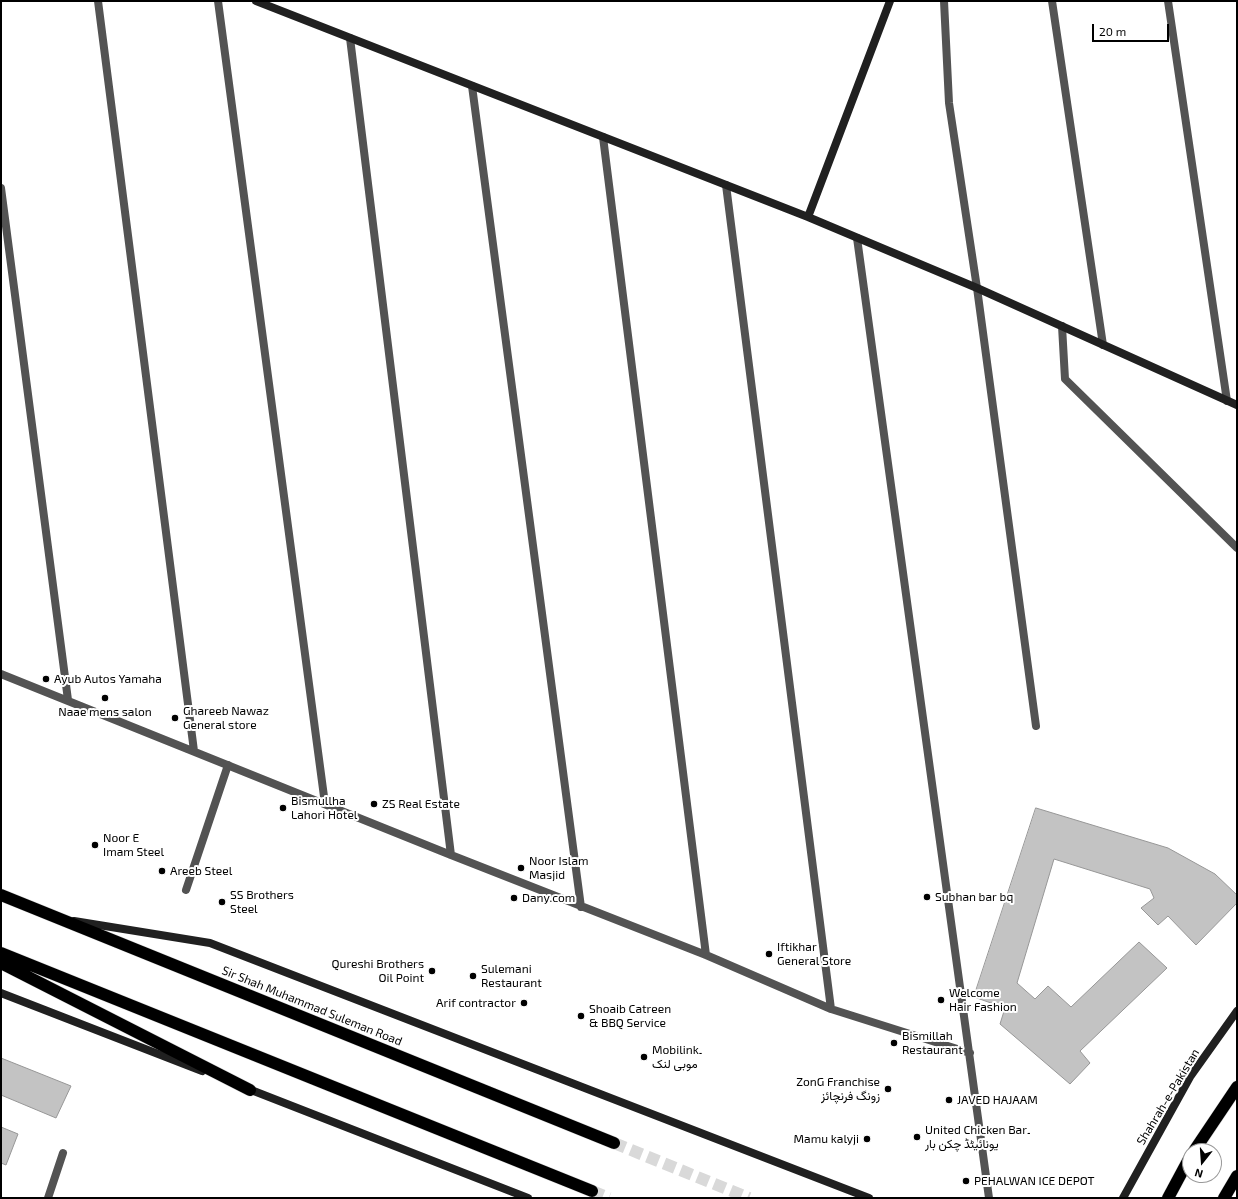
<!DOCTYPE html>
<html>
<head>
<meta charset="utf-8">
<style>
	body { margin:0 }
	#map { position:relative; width:1238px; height:1199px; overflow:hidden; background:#fff; font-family:"Exo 2",sans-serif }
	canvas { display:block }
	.frame { position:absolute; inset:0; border:2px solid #000; pointer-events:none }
	.north { position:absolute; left:1182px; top:1143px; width:40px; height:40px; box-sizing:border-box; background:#fff; border:1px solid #999; border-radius:50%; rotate:197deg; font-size:11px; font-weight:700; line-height:16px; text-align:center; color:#000 }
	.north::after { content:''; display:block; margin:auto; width:14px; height:18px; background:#000; clip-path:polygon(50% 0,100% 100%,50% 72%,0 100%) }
	.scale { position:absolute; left:1092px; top:24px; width:77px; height:18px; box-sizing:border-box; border:2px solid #000; border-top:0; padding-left:5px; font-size:12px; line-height:14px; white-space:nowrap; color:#000; -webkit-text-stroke:3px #fff; paint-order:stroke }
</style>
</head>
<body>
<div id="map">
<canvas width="1238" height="1199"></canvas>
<div class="frame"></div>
<div class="north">N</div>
<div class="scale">20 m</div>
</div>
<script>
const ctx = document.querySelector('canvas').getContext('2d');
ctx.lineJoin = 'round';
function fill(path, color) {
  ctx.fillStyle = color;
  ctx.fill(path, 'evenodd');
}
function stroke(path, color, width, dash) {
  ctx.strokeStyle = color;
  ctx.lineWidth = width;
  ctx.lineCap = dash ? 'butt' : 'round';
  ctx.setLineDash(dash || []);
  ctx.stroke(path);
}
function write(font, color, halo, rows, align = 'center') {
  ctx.font = font + ' "Exo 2",Vazirmatn,sans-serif';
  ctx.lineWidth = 4;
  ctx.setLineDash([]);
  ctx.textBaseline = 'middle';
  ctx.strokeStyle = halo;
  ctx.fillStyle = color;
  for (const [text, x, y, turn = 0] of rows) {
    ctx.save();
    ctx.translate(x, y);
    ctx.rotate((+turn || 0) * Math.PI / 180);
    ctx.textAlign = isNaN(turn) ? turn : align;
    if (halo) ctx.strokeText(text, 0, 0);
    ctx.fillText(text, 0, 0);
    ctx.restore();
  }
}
const building = new Path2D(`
	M1036 808 1168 848 1215 874 1237 895V903L1196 945 1168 916 1158 925 1141 908 1154 898 1150 889 1054 859 1017 983 1035 999 1048 986 1071 1007 1139 942 1167 968 1080 1051 1090 1063 1070 1084 1000 1024 1005 1008 974 997Z
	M1 1058 71 1086 56 1118 1 1095Z
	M1 1127 18 1134 6 1165 1 1163Z`);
const highwayTunnel = new Path2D(`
	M614 1143 749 1198
	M592 1191 609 1198`);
const lane = new Path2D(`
	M186 890 228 765`);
const street = new Path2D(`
	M98 1 194 751
	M218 1 325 804
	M944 1 949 103 977 288 1036 726
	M1052 1 1103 345
	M1168 1 1227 401
	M350 38 451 855
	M472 86 581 907
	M603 137 706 955
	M726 185 831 1009
	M1 188 68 700
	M857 238 989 1198
	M1062 326 1065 379 1237 548
	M1 674 451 855 706 955 831 1009 970 1053
	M48 1198 63 1153`);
const secondary = new Path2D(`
	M256 1 808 217 977 288 1237 405
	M808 217 890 1
	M74 921 210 943 869 1198
	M1 993 202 1071
	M246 1088 528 1198
	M1123 1198 1190 1077 1237 1011`);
const highway = new Path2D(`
	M1 895 614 1143
	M1 953 592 1191
	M1 963 250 1090
	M1194 1151 1237 1087
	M1168 1198 1190 1157
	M1224 1198 1237 1176`);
const markers = [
	[46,679,4,"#000"],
	[105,698,4,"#000"],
	[175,718,4,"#000"],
	[374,804,4,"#000"],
	[283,808,4,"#000"],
	[95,845,4,"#000"],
	[521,868,4,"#000"],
	[162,871,4,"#000"],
	[927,897,4,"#000"],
	[514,898,4,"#000"],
	[222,902,4,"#000"],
	[769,954,4,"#000"],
	[432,971,4,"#000"],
	[473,976,4,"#000"],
	[941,1000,4,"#000"],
	[524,1003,4,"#000"],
	[581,1016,4,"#000"],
	[894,1043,4,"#000"],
	[644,1057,4,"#000"],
	[888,1089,4,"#000"],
	[949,1100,4,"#000"],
	[917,1137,4,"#000"],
	[867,1139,4,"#000"],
	[966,1181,4,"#000"]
];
const poiNames = [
	["Ayub Autos Yamaha",54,679],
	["Ghareeb Nawaz",183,711],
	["General store",183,725],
	["Naae mens salon",105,712,"center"],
	["Bismullha",291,801],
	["Lahori Hotel",291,815],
	["ZS Real Estate",382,804],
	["Noor E",103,838],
	["Imam Steel",103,852],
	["Noor Islam",529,861],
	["Masjid",529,875],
	["Areeb Steel",170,871],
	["SS Brothers",230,895],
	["Steel",230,909],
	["Subhan bar bq",935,897],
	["Dany.com",522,898],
	["Iftikhar",777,947],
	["General Store",777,961],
	["Qureshi Brothers",424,964,"right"],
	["Oil Point",424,978,"right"],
	["Sulemani",481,969],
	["Restaurant",481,983],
	["Welcome",949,993],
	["Hair Fashion",949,1007],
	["Arif contractor",516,1003,"right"],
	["Shoaib Catreen",589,1009],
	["& BBQ Service",589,1023],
	["Bismillah",902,1036],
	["Restaurant",902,1050],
	["Mobilink۔",652,1050],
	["موبی لنک",652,1064],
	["ZonG Franchise",880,1082,"right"],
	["زونگ فرنچائز",880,1096,"right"],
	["JAVED HAJAAM",957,1100],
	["United Chicken Bar۔",925,1130],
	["یونائیٹڈ چکن بار",925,1144],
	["Mamu kalyji",859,1139,"right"],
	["PEHALWAN ICE DEPOT",974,1181]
];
const streetNames = [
	["Sir Shah Muhammad Suleman Road",312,1006,22],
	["Shahrah-e-Pakistan",1168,1097,-59]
];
fill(building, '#c3c3c3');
stroke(building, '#979797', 1);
stroke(highwayTunnel, '#d9d9d9', 12, [12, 6]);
stroke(highway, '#dbdbdb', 13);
stroke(lane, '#535353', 8);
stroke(street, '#535353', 8);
stroke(secondary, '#202020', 8);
stroke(highway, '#000', 12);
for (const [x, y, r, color] of markers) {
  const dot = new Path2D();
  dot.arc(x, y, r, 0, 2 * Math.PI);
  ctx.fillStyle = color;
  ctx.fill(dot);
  stroke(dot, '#fff', 1.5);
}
write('12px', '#000', '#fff', poiNames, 'left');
write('12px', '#000', '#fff', streetNames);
</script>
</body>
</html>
